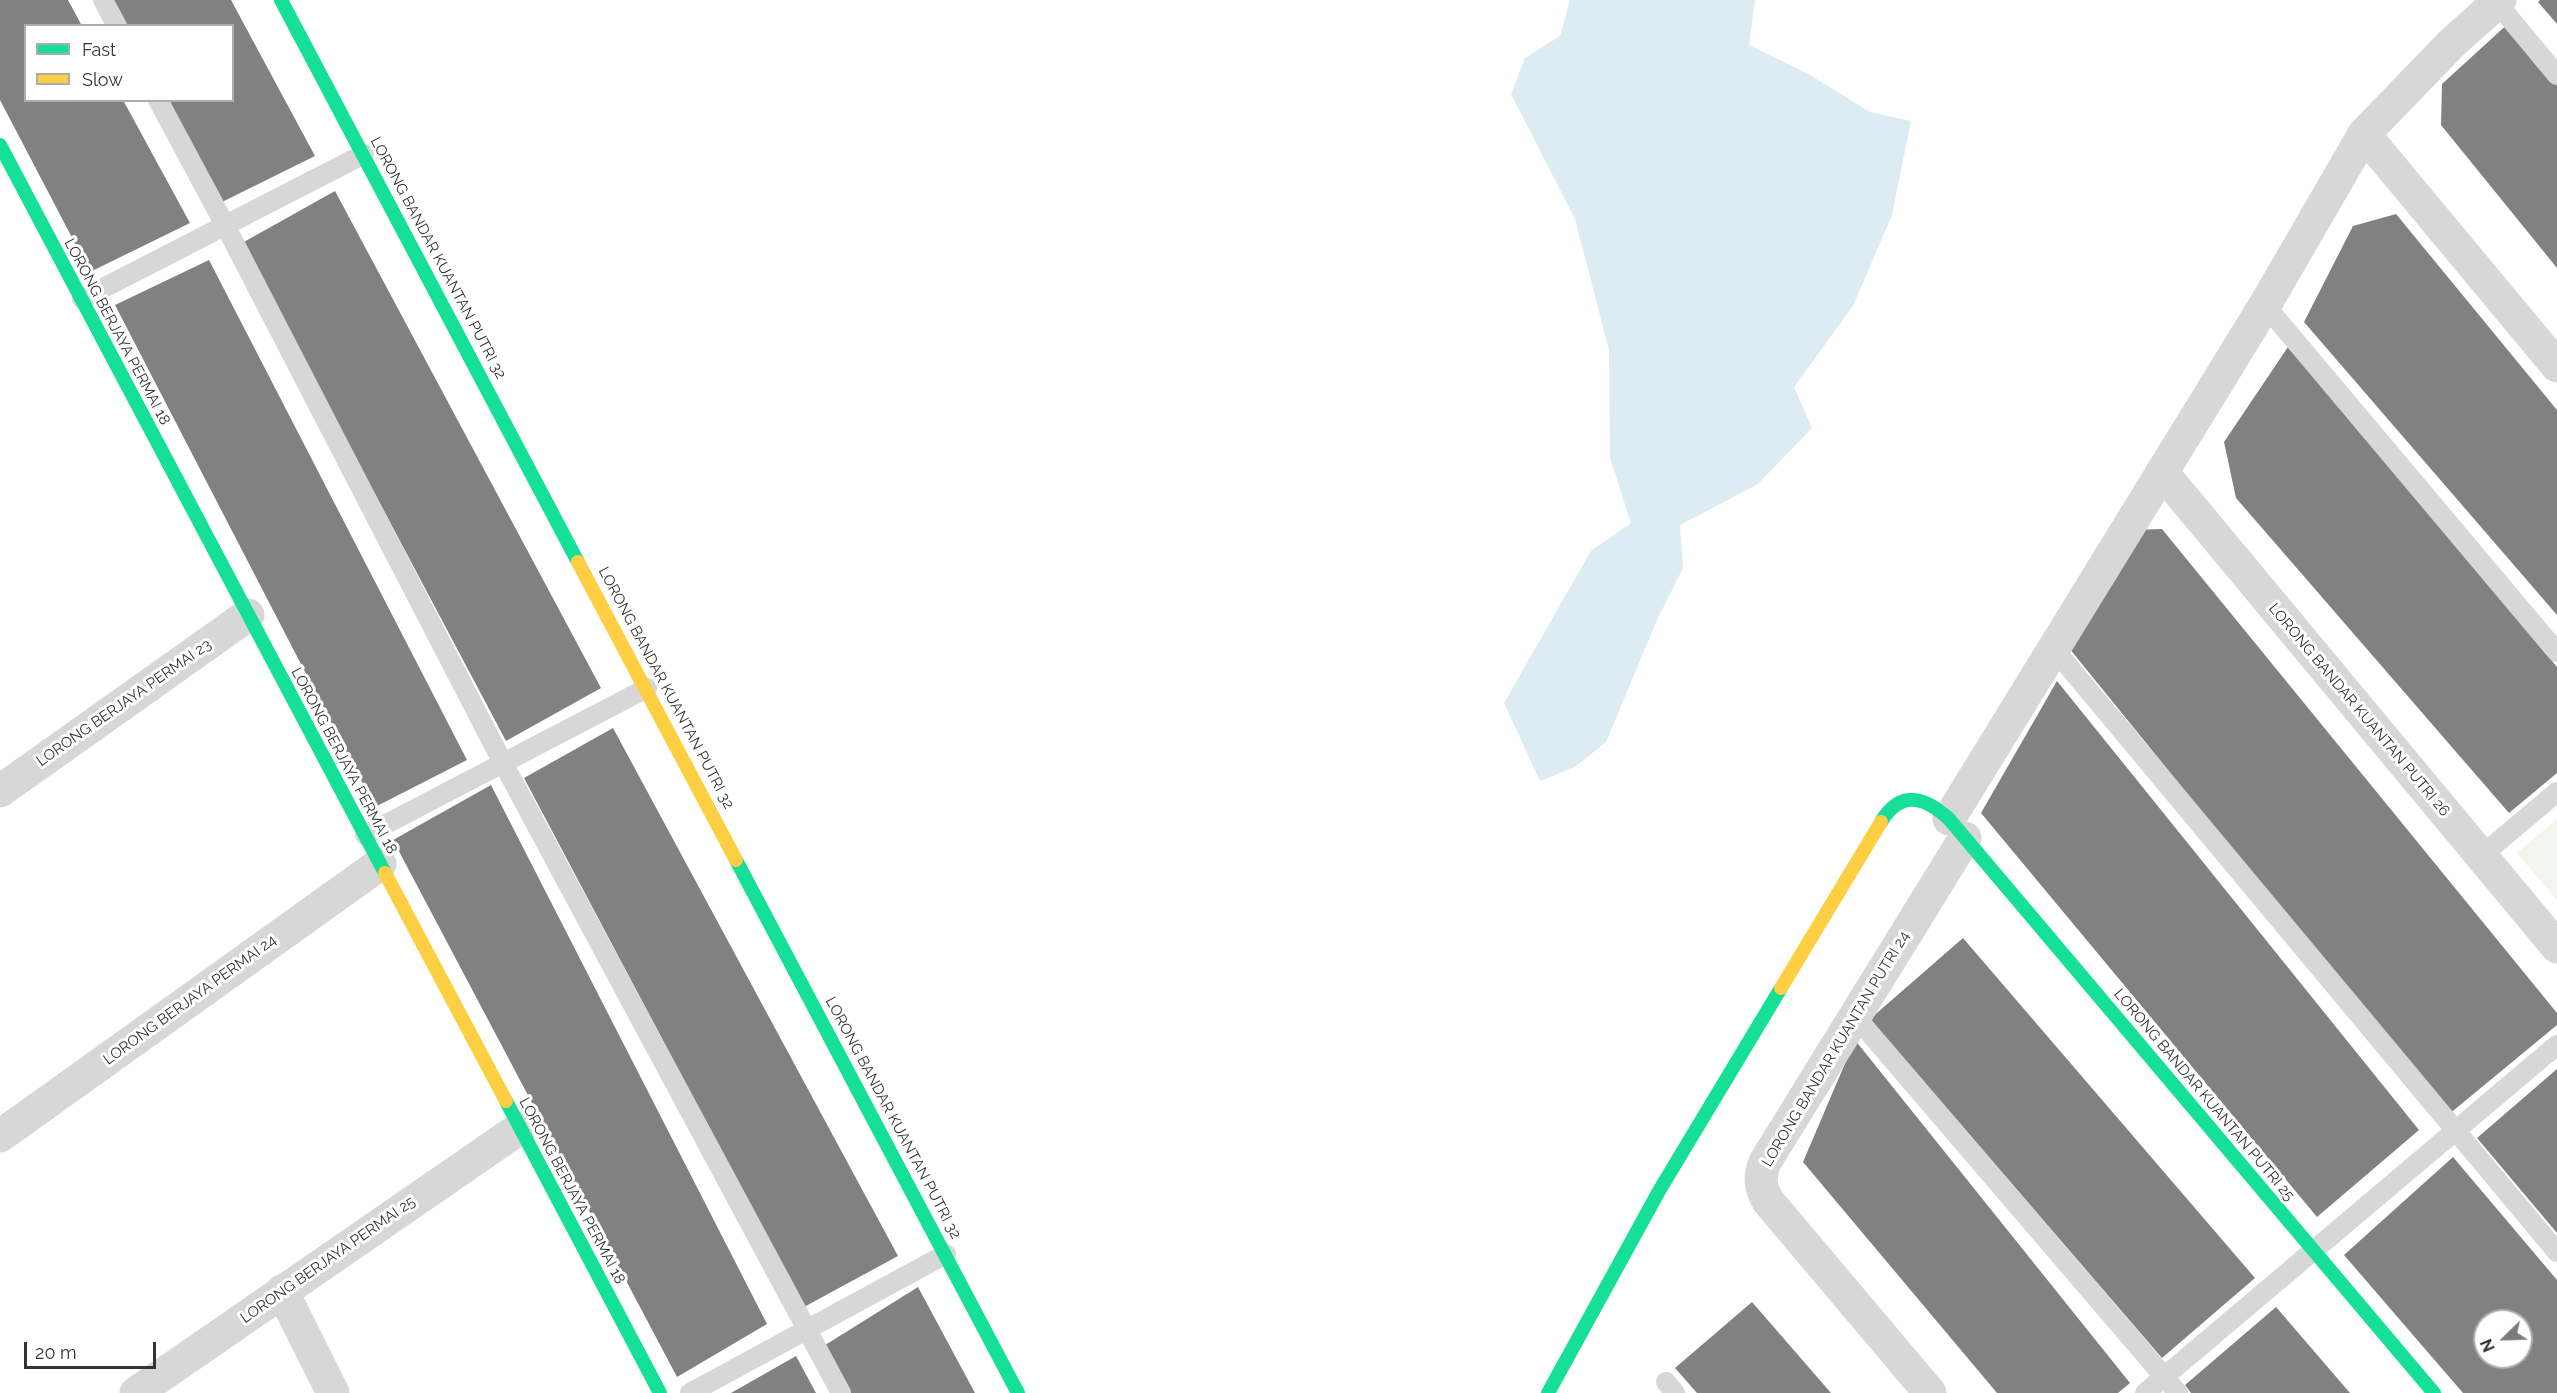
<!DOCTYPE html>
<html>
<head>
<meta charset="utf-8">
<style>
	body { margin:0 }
	#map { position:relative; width:2557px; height:1393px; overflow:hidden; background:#fff; font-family:Raleway,sans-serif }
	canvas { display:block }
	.legend { position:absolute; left:24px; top:24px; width:210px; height:78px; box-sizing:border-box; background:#fff; border:2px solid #adadad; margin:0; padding:8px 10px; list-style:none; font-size:18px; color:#333 }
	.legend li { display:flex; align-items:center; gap:12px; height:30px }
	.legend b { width:30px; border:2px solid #adadad }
	.north { position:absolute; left:2473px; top:1309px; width:60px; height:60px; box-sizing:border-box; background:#fff; border:2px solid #adadad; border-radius:50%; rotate:247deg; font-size:16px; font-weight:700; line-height:24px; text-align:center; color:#333 }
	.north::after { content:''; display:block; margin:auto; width:21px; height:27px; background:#7a7a7a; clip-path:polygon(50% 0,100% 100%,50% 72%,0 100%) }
	.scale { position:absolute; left:24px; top:1342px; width:132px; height:27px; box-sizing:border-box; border:3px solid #333; border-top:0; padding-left:8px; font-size:18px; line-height:21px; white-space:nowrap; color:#333; -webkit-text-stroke:4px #fff; paint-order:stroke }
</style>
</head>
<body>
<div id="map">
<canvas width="2557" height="1393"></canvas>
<ul class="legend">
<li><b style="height:8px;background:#16e098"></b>Fast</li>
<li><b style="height:8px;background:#ffcf43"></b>Slow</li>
</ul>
<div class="north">N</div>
<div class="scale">20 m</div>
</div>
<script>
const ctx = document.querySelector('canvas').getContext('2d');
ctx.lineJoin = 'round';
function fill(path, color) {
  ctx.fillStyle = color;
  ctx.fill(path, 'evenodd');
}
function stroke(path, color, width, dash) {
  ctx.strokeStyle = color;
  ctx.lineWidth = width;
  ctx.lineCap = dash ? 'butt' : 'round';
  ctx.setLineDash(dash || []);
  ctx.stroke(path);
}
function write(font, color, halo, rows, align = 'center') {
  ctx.font = font + ' Raleway,sans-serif';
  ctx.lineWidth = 6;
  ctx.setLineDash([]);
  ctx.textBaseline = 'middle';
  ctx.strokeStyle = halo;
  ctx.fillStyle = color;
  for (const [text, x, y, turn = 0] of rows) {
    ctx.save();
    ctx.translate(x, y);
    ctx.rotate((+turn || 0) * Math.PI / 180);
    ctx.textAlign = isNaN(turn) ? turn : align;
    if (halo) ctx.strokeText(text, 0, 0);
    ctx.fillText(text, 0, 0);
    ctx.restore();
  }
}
const green = new Path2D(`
	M2557 819V900L2517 853Z`);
const water = new Path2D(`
	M1570 0H1755L1749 45 1810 75 1870 112 1911 121 1892 215 1853 306 1794 387 1812 428 1758 484 1680 525 1683 568 1657 620 1606 742 1575 767 1540 781 1504 703 1591 551 1631 523 1610 458 1609 350 1575 219 1511 94 1525 58 1560 36Z`);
const building = new Path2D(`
	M0 0H68L82 26H26V100H123L190 223 90 272 0 100Z
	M110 0H231L315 156 216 205 162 100H232V26H123Z
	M2540 0H2557V24L2538 2Z
	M2511 21 2557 78V268L2441 125 2442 84Z
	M335 191 601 688 506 741 242 243Z
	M2396 214 2557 410V615L2304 322 2353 226Z
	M209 260 467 760 375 807 115 305Z
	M2290 344 2557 667V773L2509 813 2236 498 2224 442Z
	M2162 529 2557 1013V1025L2448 1115 2069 648 2131 530Z
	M2057 681 2419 1130 2317 1217 1981 813Z
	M613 728 898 1256 804 1307 524 778Z
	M491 785 767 1324 677 1377 393 840Z
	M1963 938 2255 1278 2162 1358 1870 1019Z
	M1855 1040 2130 1383 2118 1393H1997L1803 1162Z
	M2557 1069V1233L2477 1138Z
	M2453 1157 2557 1280V1393H2463L2344 1255ZM2485 1321H2521V1357H2485Z
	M918 1287 975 1393H847L822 1347Z
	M1752 1302 1831 1393H1697L1675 1368Z
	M2276 1307 2350 1393H2191L2185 1385Z
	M796 1356 816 1393H731Z`);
const lane = new Path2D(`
	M103 0 117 26
	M2497 3 2557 75
	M158 100 225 225 503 763 841 1393
	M82 299 364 154
	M2265 305 2557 652
	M2054 649 2557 1252
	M365 835 647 688
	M2481 856 2557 792
	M1855 1016 2178 1393
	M1666 1382 1675 1393
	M690 1393 946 1254
	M2145 1393 2557 1045`);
const street = new Path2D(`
	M2364 134 2557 366
	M2162 472 2557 947
	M0 791 248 615
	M1949 819 2265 305 2364 134 2451 44 2500 0
	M0 1136 380 864
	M282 1291 333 1393
	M136 1393 520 1128
	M1930 1393 1768 1201C1760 1187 1759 1177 1765 1162L1965 838`);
const fast = new Path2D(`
	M281 0 578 562
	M0 145 385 873
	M1881 822C1901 789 1925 797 1949 819L2434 1393
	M736 860 1018 1393
	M506 1101 660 1393
	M1548 1393 1659 1191 1781 988`);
const slow = new Path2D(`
	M578 562 736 860
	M385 873 506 1101
	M1781 988 1881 822`);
const streetNames = [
	["LORONG BANDAR KUANTAN PUTRI 32",438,258,62],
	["LORONG BERJAYA PERMAI 18",117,332,62],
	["LORONG BANDAR KUANTAN PUTRI 32",666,688,62],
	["LORONG BERJAYA PERMAI 23",124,703,-35],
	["LORONG BANDAR KUANTAN PUTRI 26",2359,710,50],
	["LORONG BERJAYA PERMAI 18",344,761,62],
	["LORONG BERJAYA PERMAI 24",190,1000,-36],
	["LORONG BANDAR KUANTAN PUTRI 24",1836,1049,-59],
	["LORONG BANDAR KUANTAN PUTRI 25",2204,1095,50],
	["LORONG BANDAR KUANTAN PUTRI 32",893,1118,62],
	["LORONG BERJAYA PERMAI 18",572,1191,62],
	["LORONG BERJAYA PERMAI 25",328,1260,-35]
];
fill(green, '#f1f5ed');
fill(water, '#ddebf3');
fill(building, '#818181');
stroke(lane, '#d7d7d7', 20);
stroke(street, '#d7d7d7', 33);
stroke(fast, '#16e098', 14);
stroke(slow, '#ffcf43', 14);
write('15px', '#333', '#fff', streetNames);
</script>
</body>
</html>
